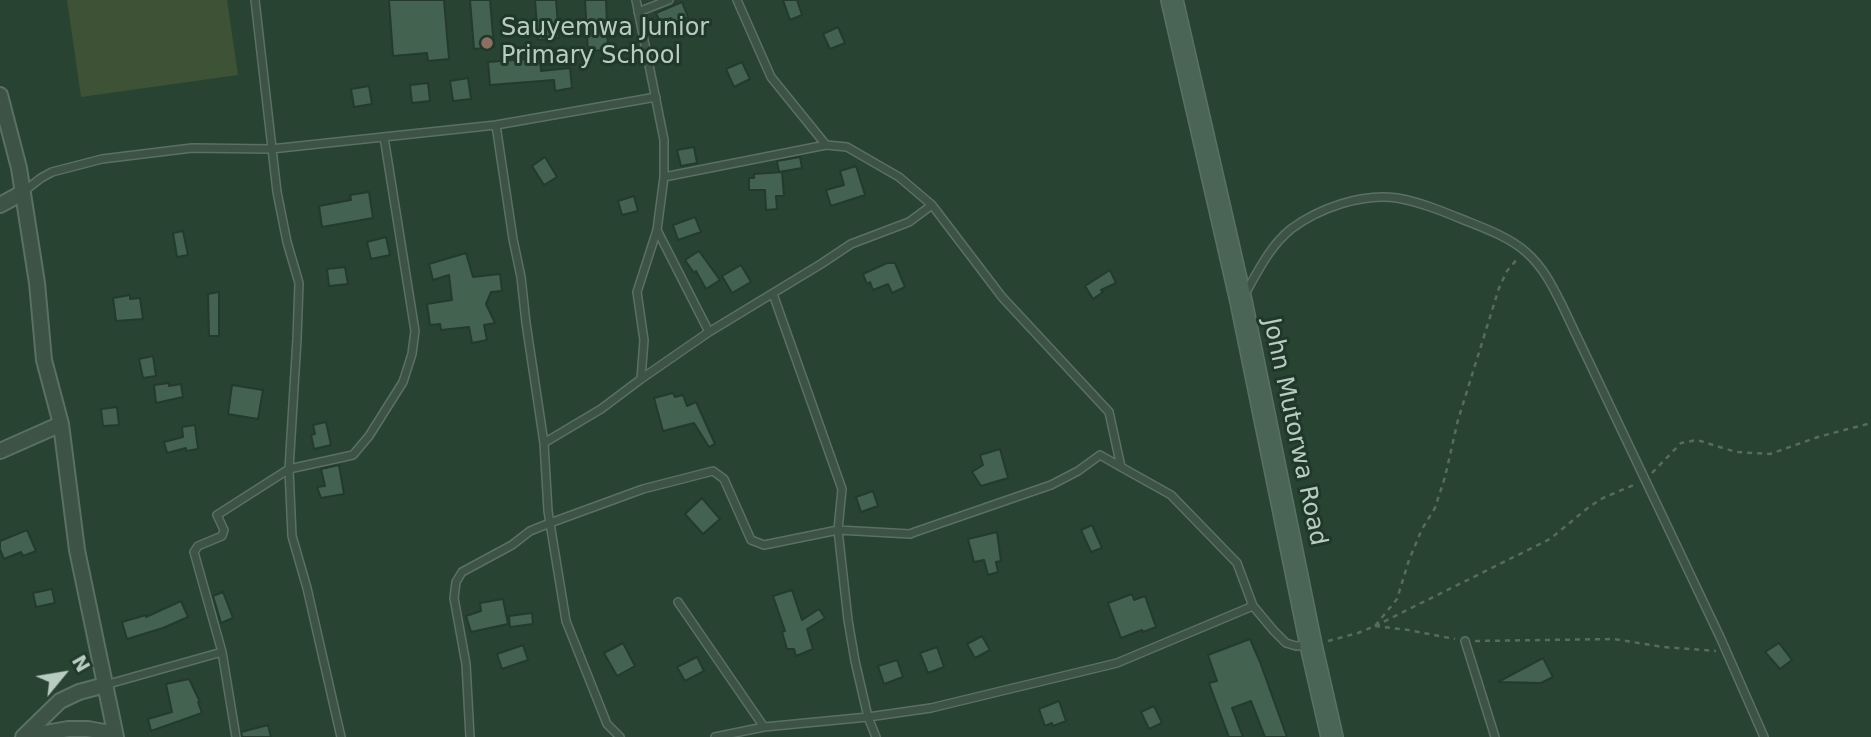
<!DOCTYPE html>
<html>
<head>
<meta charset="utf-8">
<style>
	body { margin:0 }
	#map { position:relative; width:1871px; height:737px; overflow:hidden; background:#284332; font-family:"DejaVu Sans",sans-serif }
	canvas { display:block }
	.north { position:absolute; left:28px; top:639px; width:70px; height:70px; -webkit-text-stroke:5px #20382a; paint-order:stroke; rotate:60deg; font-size:19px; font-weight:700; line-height:28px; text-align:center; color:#b9ccc1 }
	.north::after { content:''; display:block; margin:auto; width:24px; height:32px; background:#b9ccc1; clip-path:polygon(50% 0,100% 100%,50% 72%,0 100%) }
</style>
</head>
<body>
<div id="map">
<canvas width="1871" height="737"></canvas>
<div class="north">N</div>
</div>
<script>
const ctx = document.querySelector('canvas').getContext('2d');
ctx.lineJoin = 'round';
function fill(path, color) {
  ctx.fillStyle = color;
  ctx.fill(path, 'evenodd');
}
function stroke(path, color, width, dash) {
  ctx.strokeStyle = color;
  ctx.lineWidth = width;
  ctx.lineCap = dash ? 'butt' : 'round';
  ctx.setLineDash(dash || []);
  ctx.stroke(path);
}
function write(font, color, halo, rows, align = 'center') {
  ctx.font = font + ' "DejaVu Sans",sans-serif';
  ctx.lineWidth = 6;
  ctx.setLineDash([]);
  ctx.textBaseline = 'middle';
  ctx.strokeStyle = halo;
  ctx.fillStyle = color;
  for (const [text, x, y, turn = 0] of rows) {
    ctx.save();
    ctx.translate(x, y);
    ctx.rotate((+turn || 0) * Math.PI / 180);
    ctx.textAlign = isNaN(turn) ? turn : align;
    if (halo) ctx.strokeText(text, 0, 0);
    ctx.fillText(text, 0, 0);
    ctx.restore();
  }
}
const green = new Path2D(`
	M67 0H227L238 75 81 97Z`);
const building = new Path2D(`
	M389 0H444L449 59 428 61 427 53 393 56Z
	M470 0H490L494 47 474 49Z
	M535 0H556L559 38 538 40Z
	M585 0H606L608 50 588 51Z
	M783 0H797L802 15 790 20Z
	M682 2 688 17 673 23 671 18 660 22 656 13Z
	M838 27 845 43 830 49 823 34Z
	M540 58 541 71 570 68 572 88 555 91 554 80 490 85 488 62Z
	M742 62 750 79 734 87 726 69Z
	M468 78 471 99 453 101 450 81Z
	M428 83 430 101 412 103 410 85Z
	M369 86 372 104 354 107 351 89Z
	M694 147 697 163 681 166 677 150Z
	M545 157 557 177 544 185 532 166Z
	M800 157 802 168 779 172 777 161Z
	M856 166 865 195 831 206 826 190 844 185 840 171Z
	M782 172 784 196H776L777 209 766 210 765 190H749V178H754V174Z
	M369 192 373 218 322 227 319 206 351 200 350 195Z
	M634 196 638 211 622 215 618 201Z
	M695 217 701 232 678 240 673 225Z
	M183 231 188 255 177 257 173 233Z
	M386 237 390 255 371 259 367 242Z
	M699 251 720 280 706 289 696 271 694 273 685 260Z
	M466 253 473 277 500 274 502 291 491 292 486 304 495 323 484 325 487 340 472 343 469 327 441 330 440 324 430 325 427 304 452 300 449 275 433 280 429 264Z
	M887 263H895L905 287 892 293 888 284 873 290 870 282 867 284 863 274Z
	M741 265 751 282 732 293 722 276Z
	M345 267 348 284 329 286 327 269Z
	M1110 270 1116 283 1101 290 1103 292 1093 299 1085 286Z
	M219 292V336H209L208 294Z
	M130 295V299L140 298 143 319 116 321 113 298Z
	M153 356 156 376 143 378 139 359Z
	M169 383V386L181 384 183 397 156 403 154 385Z
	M232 385 263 390 258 419 228 414Z
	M673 393 675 397 683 395 687 406 696 402 715 444 709 447 694 423 663 431 654 398Z
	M117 407 119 425 103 426 101 409Z
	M326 422 331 445 314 449 311 435 315 434 313 425Z
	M195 425 198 449 186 451V448L167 453 164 442 183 437 182 427Z
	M1000 449 1008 478 981 486 972 472 983 465 980 455Z
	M339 465 344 494 321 498 317 487 325 486 321 469Z
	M873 491 878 506 861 512 856 497Z
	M702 498 720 519 703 534 685 514Z
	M1092 525 1102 548 1091 552 1081 530Z
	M27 530 36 551 23 556 21 552 4 559 0 549V541Z
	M997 532 1001 561 996 562 998 572 988 575 984 560 974 562 968 539Z
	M52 589 55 603 36 607 33 593Z
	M792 590 802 620 819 609 825 618 807 629 813 649 796 656 794 649H787L782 632 785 631 773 596Z
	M223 592 233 618 221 623 213 596Z
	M1132 594 1134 600 1145 596 1156 627 1143 632 1142 630 1121 638 1108 603Z
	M503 599 508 624 471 632 466 616 481 611 480 603Z
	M181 601 188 617 163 628 127 639 122 622 146 615V617Z
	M532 613 533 624 510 627 509 616Z
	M982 636 990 650 975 658 967 644Z
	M1250 639 1260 662 1287 737H1265L1251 701 1232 708 1243 737H1229L1220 713 1209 683 1217 681 1208 655Z
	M623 643 635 666 617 676 604 653Z
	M1779 643 1792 660 1780 669 1765 652Z
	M523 645 528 660 502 669 497 654Z
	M937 647 944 667 928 673 920 653Z
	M697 657 704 671 685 681 677 667Z
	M1543 658 1553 677 1541 683 1498 682Z
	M897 660 903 677 884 684 878 666Z
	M189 679 200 702H198L202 713 151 731 148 719 172 712 166 684Z
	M1059 701 1066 721 1053 726 1052 723 1045 726 1039 709Z
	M1154 706 1162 723 1149 729 1141 712Z
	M268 725 271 737H242L241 732Z`);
const path = new Path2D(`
	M1652 473 1681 443 1697 440 1736 452 1770 454 1818 437 1871 423
	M1375 626 1550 539 1589 507 1603 498 1636 484
	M1375 626 1408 630 1455 639
	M1328 641 1358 633 1375 626 1397 599 1409 560 1422 529 1435 508 1445 477 1458 420 1499 288 1507 271 1518 258
	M1475 641 1614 639 1663 647 1716 651`);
const lane = new Path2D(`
	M255 0 277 192 287 242 299 283 297 339 289 469 292 536 307 588 341 737
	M737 0 771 77 826 145
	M638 12 669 0
	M496 125 513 239 521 277 526 323 544 443 548 511 566 621 607 724 620 737
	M664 177 826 145 847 147 899 177 932 205 1002 297 1109 412 1121 467 1171 495 1237 563 1253 606 1274 631 1286 643 1296 646 1307 645
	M23 192 41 178 52 172 102 159 192 148 271 149 496 125 656 97
	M773 294 842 489 838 530 910 534 915 532 1051 485 1078 471 1100 455 1121 467
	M1245 294C1258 271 1270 246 1291 229 1319 208 1362 193 1397 198 1420 202 1442 211 1464 220 1484 228 1509 237 1526 252 1543 267 1552 285 1562 305L1720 637 1764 737
	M709 332 821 264 851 244 909 222 932 205
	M641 379 644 340 637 292 657 230
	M544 443 601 409 641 379 709 332 657 230 664 177V140L636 0
	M678 602 764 727
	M1465 641 1495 737
	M105 685 222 652
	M236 737 222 652 194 552 198 546 222 536 224 530 217 515 289 469 353 455 369 436 403 382 412 354 415 331 384 137
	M470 737 466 664 454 598 456 582 462 572 512 545 530 531 550 523 643 489 713 471 724 479 751 540 764 545 838 530 848 620 855 661 868 717 931 708 1117 663 1253 606
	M715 737 764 727 868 717 876 737`);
const street = new Path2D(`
	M0 95 19 168 37 283 44 360 61 424 77 550 116 737
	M0 205 22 193
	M0 451 61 424
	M23 737 60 701 79 692 105 685
	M24 737 68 729H88L115 734`);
const secondary = new Path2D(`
	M1172 0 1241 301 1311 645 1332 737`);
const markers = [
	[487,43,7,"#8d6e63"]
];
const poiNames = [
	["Sauyemwa Junior",501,29],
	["Primary School",501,57]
];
const streetNames = [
	["John Mutorwa Road",1294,432,78]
];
fill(green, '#3e5235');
fill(building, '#446250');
stroke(building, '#233a2c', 2);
stroke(lane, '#5a7063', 10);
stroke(street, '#5a7063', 18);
stroke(secondary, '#5a7063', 24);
stroke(path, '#586d57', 2.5, [5, 5]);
stroke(lane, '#3c5345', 7);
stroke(street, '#3c5345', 14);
stroke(secondary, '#4a6556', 21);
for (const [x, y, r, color] of markers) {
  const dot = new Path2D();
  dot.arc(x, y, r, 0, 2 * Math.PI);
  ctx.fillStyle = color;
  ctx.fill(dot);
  stroke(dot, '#20382a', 2.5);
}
write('24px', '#b9ccc1', '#20382a', poiNames, 'left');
write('24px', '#b9ccc1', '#20382a', streetNames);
</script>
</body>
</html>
